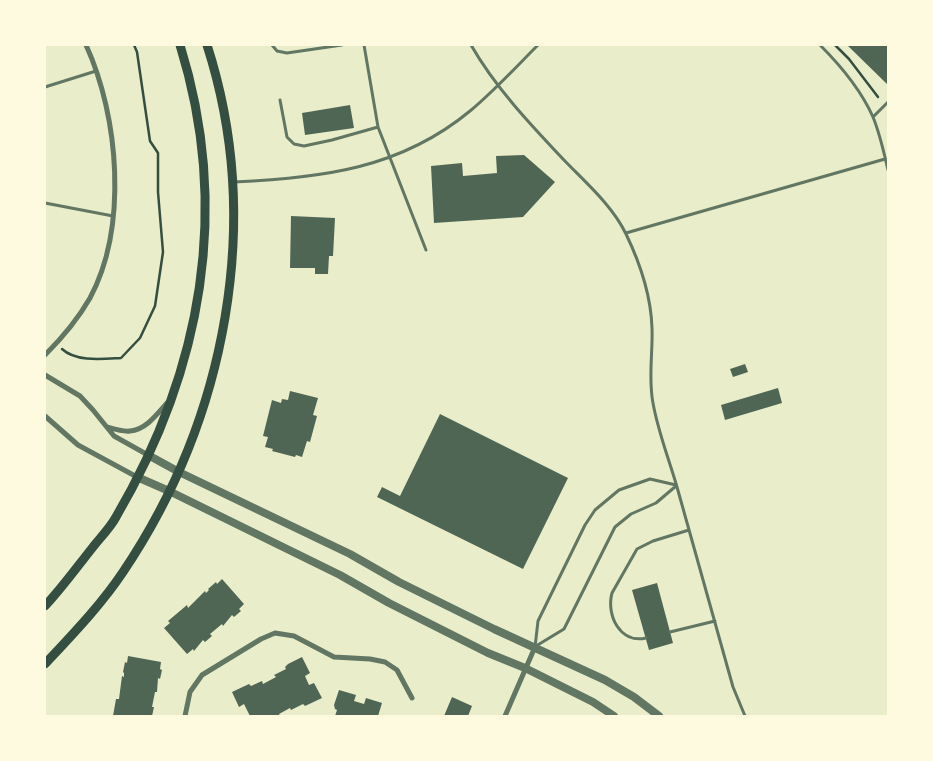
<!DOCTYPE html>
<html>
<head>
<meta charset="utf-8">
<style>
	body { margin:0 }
	#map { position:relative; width:933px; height:761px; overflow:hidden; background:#e9edc9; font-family:"IBM Plex Sans",sans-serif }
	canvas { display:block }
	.frame { position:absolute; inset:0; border:46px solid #fefae0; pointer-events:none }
</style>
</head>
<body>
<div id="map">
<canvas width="933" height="761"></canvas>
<div class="frame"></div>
</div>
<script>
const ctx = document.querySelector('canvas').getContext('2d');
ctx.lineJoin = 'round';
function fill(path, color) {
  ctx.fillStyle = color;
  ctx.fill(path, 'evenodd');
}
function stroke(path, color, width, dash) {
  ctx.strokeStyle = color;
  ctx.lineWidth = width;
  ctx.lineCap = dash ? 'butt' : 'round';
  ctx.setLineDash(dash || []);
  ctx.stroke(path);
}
const building = new Path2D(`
	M847 45H888V85Z
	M350 105 354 128 305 135 302 113Z
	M524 155 555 182 523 217 434 223 431 166 462 163 463 176 497 173 496 156Z
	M291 216 335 218 333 256H329L328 274H315V268H290Z
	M745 364 748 372 733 377 730 369Z
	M778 388 782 403 725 420 721 405Z
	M290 391 318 398 313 415 317 416 310 442 307 441 302 457 296 455 295 457 272 451 273 449 265 447 268 437 263 436 272 400 281 403 282 399 288 400Z
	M440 414 568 478 523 569 377 497 382 487 400 496Z
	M222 579 244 604 239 609 241 611 234 617 232 615 223 626 222 624 210 634 212 636 205 642 203 640 194 651 193 649 187 654 164 628 170 623 168 621 187 605 188 608 205 591 206 593 209 590 208 589 216 582 217 584Z
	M657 583 673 643 649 650 632 590Z
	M128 656 161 662 160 669 162 670 160 679 158 678 157 692H155L152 707H154L152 716H113L116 699H119L122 676 124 677V673L123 672 125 662 127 663Z
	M302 657 310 673 305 676 309 685 314 683 322 698 305 706 303 704 291 710 290 708 279 714 280 716H250L244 704 239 707 232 692 249 684 251 686 262 681 263 684 276 677 274 675 286 669 285 667 288 664Z
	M339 690 356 695 354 701 364 704 366 698 382 703 378 716H335L337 710 335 709 334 705Z
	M452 697 472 706 468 716H444Z`);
const path = new Path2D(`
	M835 45 849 59 878 97
	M62 349C76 362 102 359 121 358L140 338 155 306 163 252 158 192V153L150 141 137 52 134 45`);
const service = new Path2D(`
	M272 45 277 51 287 53 342 45
	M364 45 378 127 426 250
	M471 45C495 87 530 124 563 159 585 182 612 205 626 234 640 263 651 296 652 328 653 353 648 378 653 403 658 432 669 459 677 487 696 553 714 620 733 687L745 716
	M820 45C841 66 861 90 873 117 880 134 884 153 888 170
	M45 87 96 71
	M280 100 287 137 294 144 304 146 332 140 378 127
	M873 117 888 102
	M234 182C321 178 400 169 470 111 494 91 516 67 538 45
	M45 203 113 216
	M626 233 885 159
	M670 632 715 621
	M646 638C620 644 606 615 612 593L637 549 653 541 689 530
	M536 646 564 629 615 527 631 514 656 503 676 486
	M535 647 538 621 585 525 595 510 619 490 650 479 676 485`);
const minor = new Path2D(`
	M45 355C62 338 78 319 90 298 128 227 119 117 86 45
	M45 375 80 396 93 410 114 436 148 455
	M45 416 78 445 137 477
	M107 427C114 429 123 432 130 431 146 430 158 413 167 403
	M185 716 190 692 202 675 261 639 275 633 294 636 334 657 370 659 385 662 397 670 412 698
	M505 716 535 647`);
const tertiary = new Path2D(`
	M148 455 179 472 350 554 399 582 494 629 605 680 634 697 659 716
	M137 477 169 491 340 575 389 603 488 653 525 668 593 702 614 716`);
const secondary = new Path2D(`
	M45 606C62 588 77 567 93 547 100 538 110 528 116 517 202 370 231 209 180 45
	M45 664C72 635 101 605 123 572 226 419 264 222 207 45`);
fill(building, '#4f6655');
stroke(path, '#344e41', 2.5);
stroke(service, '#617663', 3);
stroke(minor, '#617663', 5);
stroke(tertiary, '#617663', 8);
stroke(secondary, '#344e41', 9);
</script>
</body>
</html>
